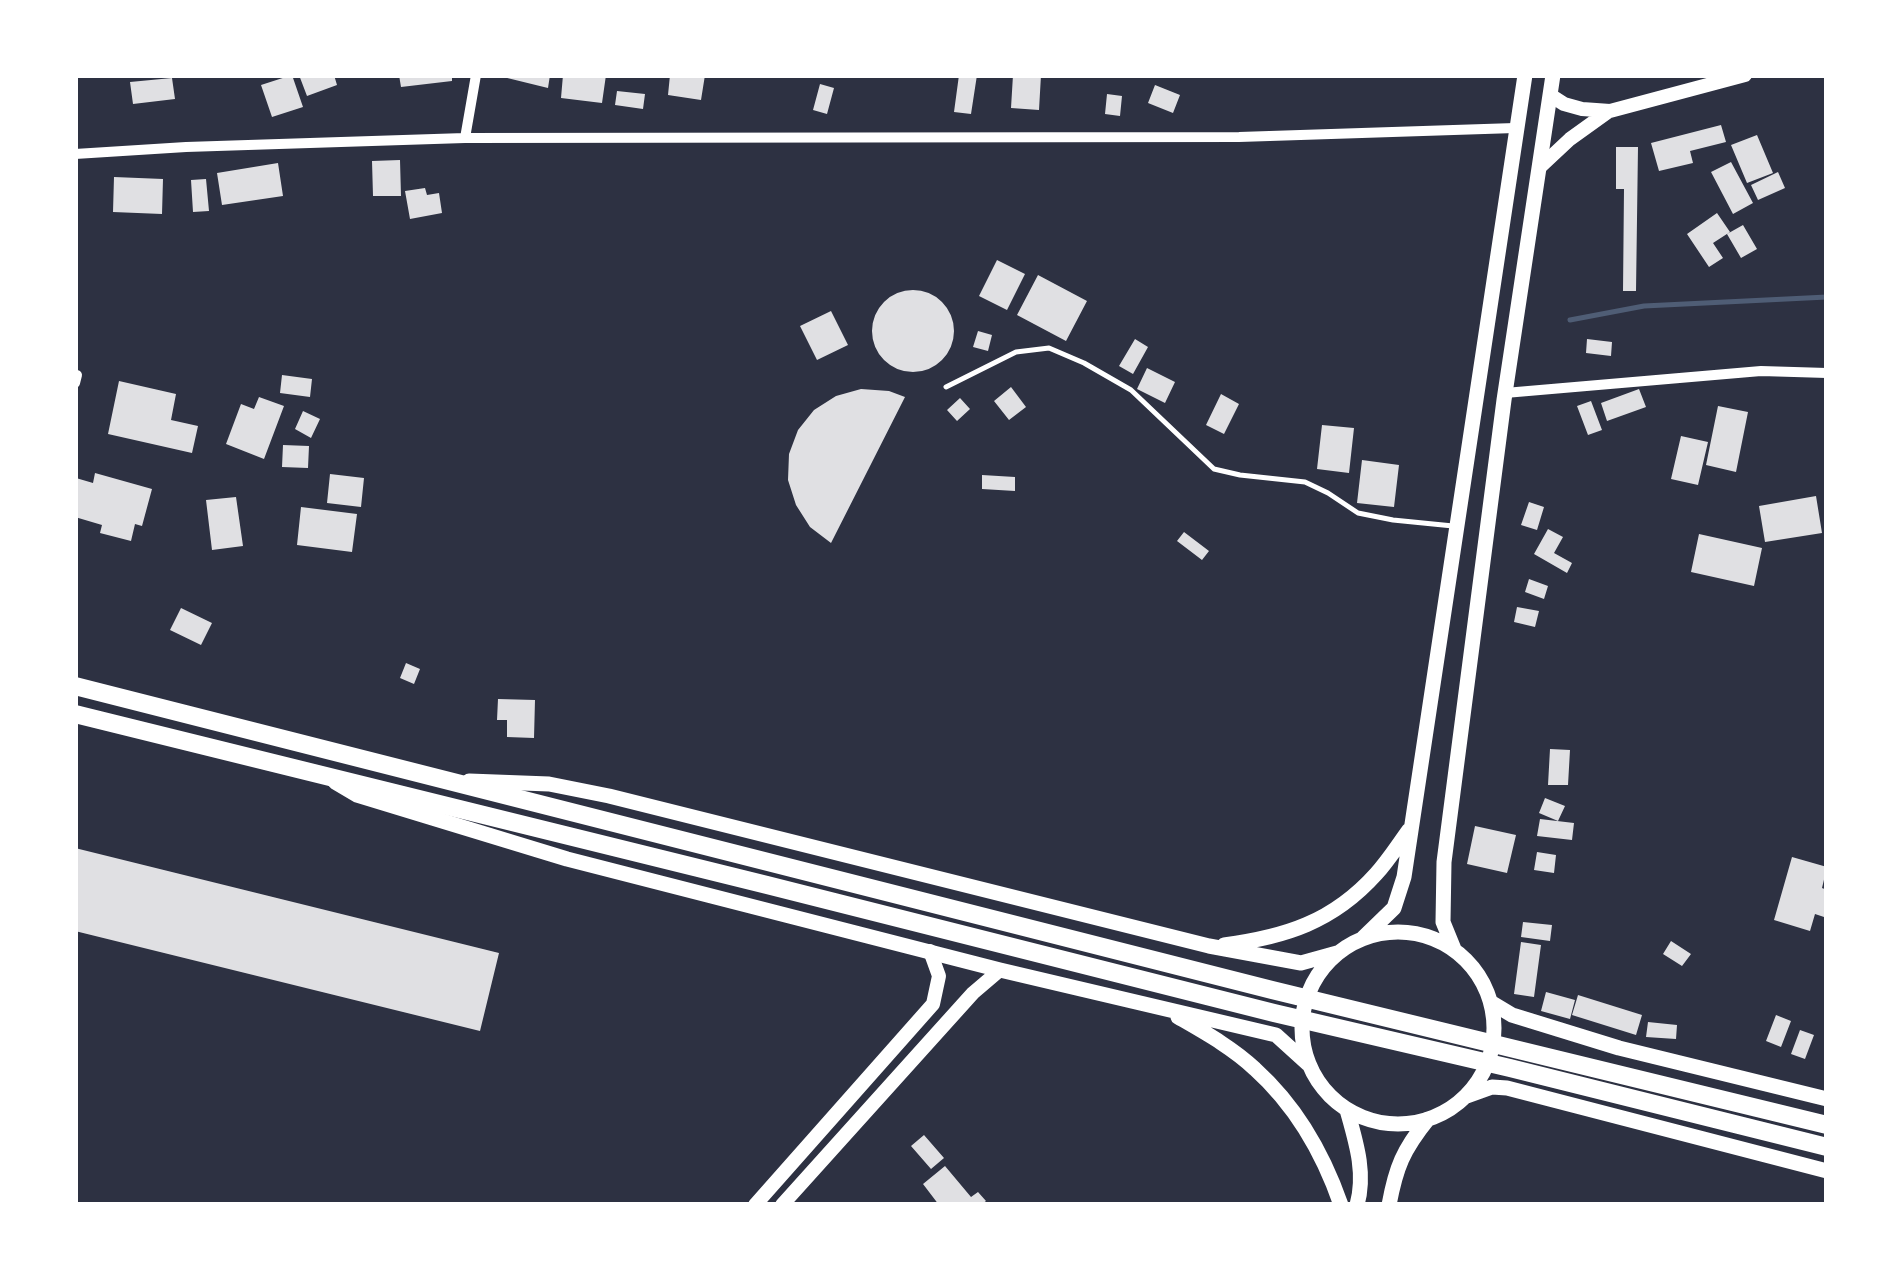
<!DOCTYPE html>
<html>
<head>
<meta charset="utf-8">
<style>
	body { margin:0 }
	#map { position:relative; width:1902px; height:1280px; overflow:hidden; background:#2d3142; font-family:"Alegreya Sans",sans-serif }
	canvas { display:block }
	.frame { position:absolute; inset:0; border:78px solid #fff; pointer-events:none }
</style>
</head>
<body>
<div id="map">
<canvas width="1902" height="1280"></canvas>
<div class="frame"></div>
</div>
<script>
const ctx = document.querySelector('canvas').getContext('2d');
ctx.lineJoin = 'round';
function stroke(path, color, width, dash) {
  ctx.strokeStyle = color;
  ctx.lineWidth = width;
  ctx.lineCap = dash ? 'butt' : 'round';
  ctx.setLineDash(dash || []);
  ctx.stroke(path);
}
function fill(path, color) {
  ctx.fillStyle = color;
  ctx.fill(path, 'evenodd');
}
const stream = new Path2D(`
	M1570 320 1644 306 1827 297`);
const building = new Path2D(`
	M292 75 303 107 272 117 261 85Z
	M299 75H334L337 85 307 96Z
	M399 75H452V81L401 87Z
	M495 75H550L548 88Z
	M563 75H606L602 103 561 98Z
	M670 75H705L701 100 668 95Z
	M959 75H977L971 114 954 112Z
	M1013 75H1041L1039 110 1011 108Z
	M172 78 175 99 133 104 130 82Z
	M820 84 834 88 827 114 813 110Z
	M1155 85 1180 95 1173 113 1148 103Z
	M617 91 645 94 643 109 615 105Z
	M1107 94 1122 96 1120 116 1105 114Z
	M1721 125 1726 142 1690 151 1693 163 1659 171 1651 143Z
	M1757 135 1773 173 1747 183 1731 145Z
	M1616 147H1638L1636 291H1623L1624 189H1616Z
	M400 160 401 196H373L372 161Z
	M1731 162 1753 203 1733 214 1711 172Z
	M278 163 283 196 222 205 217 173Z
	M1778 172 1785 188 1758 200 1751 185Z
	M114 177 163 179 162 214 113 212Z
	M206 179 209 211 193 212 191 180Z
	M425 188 427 195 439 193 442 213 410 219 405 191Z
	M1717 213 1730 232 1713 243 1723 258 1709 267 1687 234Z
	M1743 225 1757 249 1741 258 1727 234Z
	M997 260 1025 274 1007 310 979 296Z
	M1038 275 1087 301 1066 341 1017 315Z
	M872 331a41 41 0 1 1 82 0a41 41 0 1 1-82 0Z
	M831 311 848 345 817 360 800 326Z
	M978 331 992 335 988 351 973 347Z
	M1135 339 1148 347 1133 374 1119 366Z
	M1587 339 1612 342 1611 356 1586 353Z
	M1147 368 1175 382 1165 403 1137 389Z
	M282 375 312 379 310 397 280 393Z
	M119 381 176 394 171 420 198 426 192 453 108 434Z
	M1011 387 1026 407 1009 420 994 401Z
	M861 389 889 391 905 397 831 543 810 527 796 505 788 480 789 454 798 430 814 410 836 396Z
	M1639 389 1646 407 1607 421 1601 403Z
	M1221 394 1239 404 1224 434 1206 425Z
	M259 397 284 406 264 459 226 444 241 404 254 409Z
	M960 398 970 409 957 421 947 410Z
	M1591 401 1602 430 1588 435 1577 406Z
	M1718 406 1748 412 1736 472 1706 465Z
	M303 411 320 419 311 438 295 429Z
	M1322 425 1354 428 1349 473 1317 469Z
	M1681 436 1708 442 1698 485 1671 479Z
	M283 445 309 446 308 468 282 467Z
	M1362 460 1399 465 1394 507 1357 503Z
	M95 473 152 489 142 526 135 524 131 541 100 533 102 525 75 517 76 478 93 483Z
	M330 474 364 478 361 507 327 503Z
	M982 475 1015 477V491L982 489Z
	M1816 496 1822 533 1765 542 1759 506Z
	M236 497 243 546 212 550 206 500Z
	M1529 502 1544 507 1537 530 1521 525Z
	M301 507 357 514 352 552 297 545Z
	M1548 529 1563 537 1554 553 1572 563 1567 573 1534 554Z
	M1184 532 1209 551 1202 560 1177 541Z
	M1699 534 1762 548 1754 586 1691 572Z
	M1529 579 1548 586 1544 599 1525 592Z
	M1517 607 1539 611 1535 627 1514 622Z
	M181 608 212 623 201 645 170 630Z
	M406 663 420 669 414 684 400 678Z
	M498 699 535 700 534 738 507 737V720H497Z
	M1550 749 1570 750 1568 785H1548Z
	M1545 798 1565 806 1558 821 1539 813Z
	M1540 819 1574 823 1572 840 1537 836Z
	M1475 826 1516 835 1507 873 1467 864Z
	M75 848 499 953 480 1031 75 931Z
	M1537 852 1556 855 1554 873 1534 870Z
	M1792 857 1827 867 1822 888 1827 890V918L1815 914 1810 931 1774 920Z
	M1523 922 1552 925 1550 941 1521 937Z
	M1671 941 1691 954 1682 966 1663 954Z
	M1521 942 1541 945 1534 997 1514 994Z
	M1546 992 1575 1000 1570 1019 1541 1011Z
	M1578 995 1642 1015 1636 1035 1572 1015Z
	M1776 1015 1791 1021 1781 1047 1766 1041Z
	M1648 1022 1677 1025 1676 1039 1646 1037Z
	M1800 1030 1814 1035 1805 1059 1791 1054Z
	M924 1135 944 1158 931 1169 911 1146Z
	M945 1166 971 1197 978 1192 986 1201 981 1205H939L923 1184Z`);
const service = new Path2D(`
	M946 387 1016 352 1049 348 1084 363 1131 390 1214 469 1240 475 1305 482 1328 493 1358 513 1393 520 1453 526`);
const minor = new Path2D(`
	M465 138 476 75
	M75 154 186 147 465 138 1239 137 1515 128
	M75 383 77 375
	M1505 393 1761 371 1827 373`);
const tertiary = new Path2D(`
	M1550 95 1564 104 1582 109 1610 111 1745 75
	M1539 168 1570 139 1609 111
	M755 1205 933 1004 939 976 930 951
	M782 1205 973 993 1000 970`);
const secondary = new Path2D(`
	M469 781 549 784 609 796 1209 946 1301 963 1337 953
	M335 782 357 795 567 859 1000 970 1276 1035 1308 1064
	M1302 1028a96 96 0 1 1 192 0a96 96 0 1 1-192 0Z
	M1363 938 1394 908 1404 877 1525 75
	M1224 945C1285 937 1333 922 1376 874 1388 861 1398 845 1409 830
	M1454 949 1443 922 1444 862 1504 400 1553 75
	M1492 1003 1512 1015 1619 1048 1827 1099
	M1178 1017C1204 1032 1233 1048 1255 1069 1296 1106 1323 1153 1341 1205
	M1467 1096 1492 1087 1507 1088 1827 1171
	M1347 1110C1356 1142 1366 1173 1357 1205
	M1389 1205C1396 1167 1403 1150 1428 1119`);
const primary = new Path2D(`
	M75 686 1272 990 1827 1125
	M75 714 767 885 1274 1013 1510 1068 1827 1147`);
stroke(stream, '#4f5d75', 5);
fill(building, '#e0e0e3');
stroke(service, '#fff', 5);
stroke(minor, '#fff', 10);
stroke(tertiary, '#fff', 14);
stroke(secondary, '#fff', 15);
stroke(primary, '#fff', 18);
</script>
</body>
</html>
